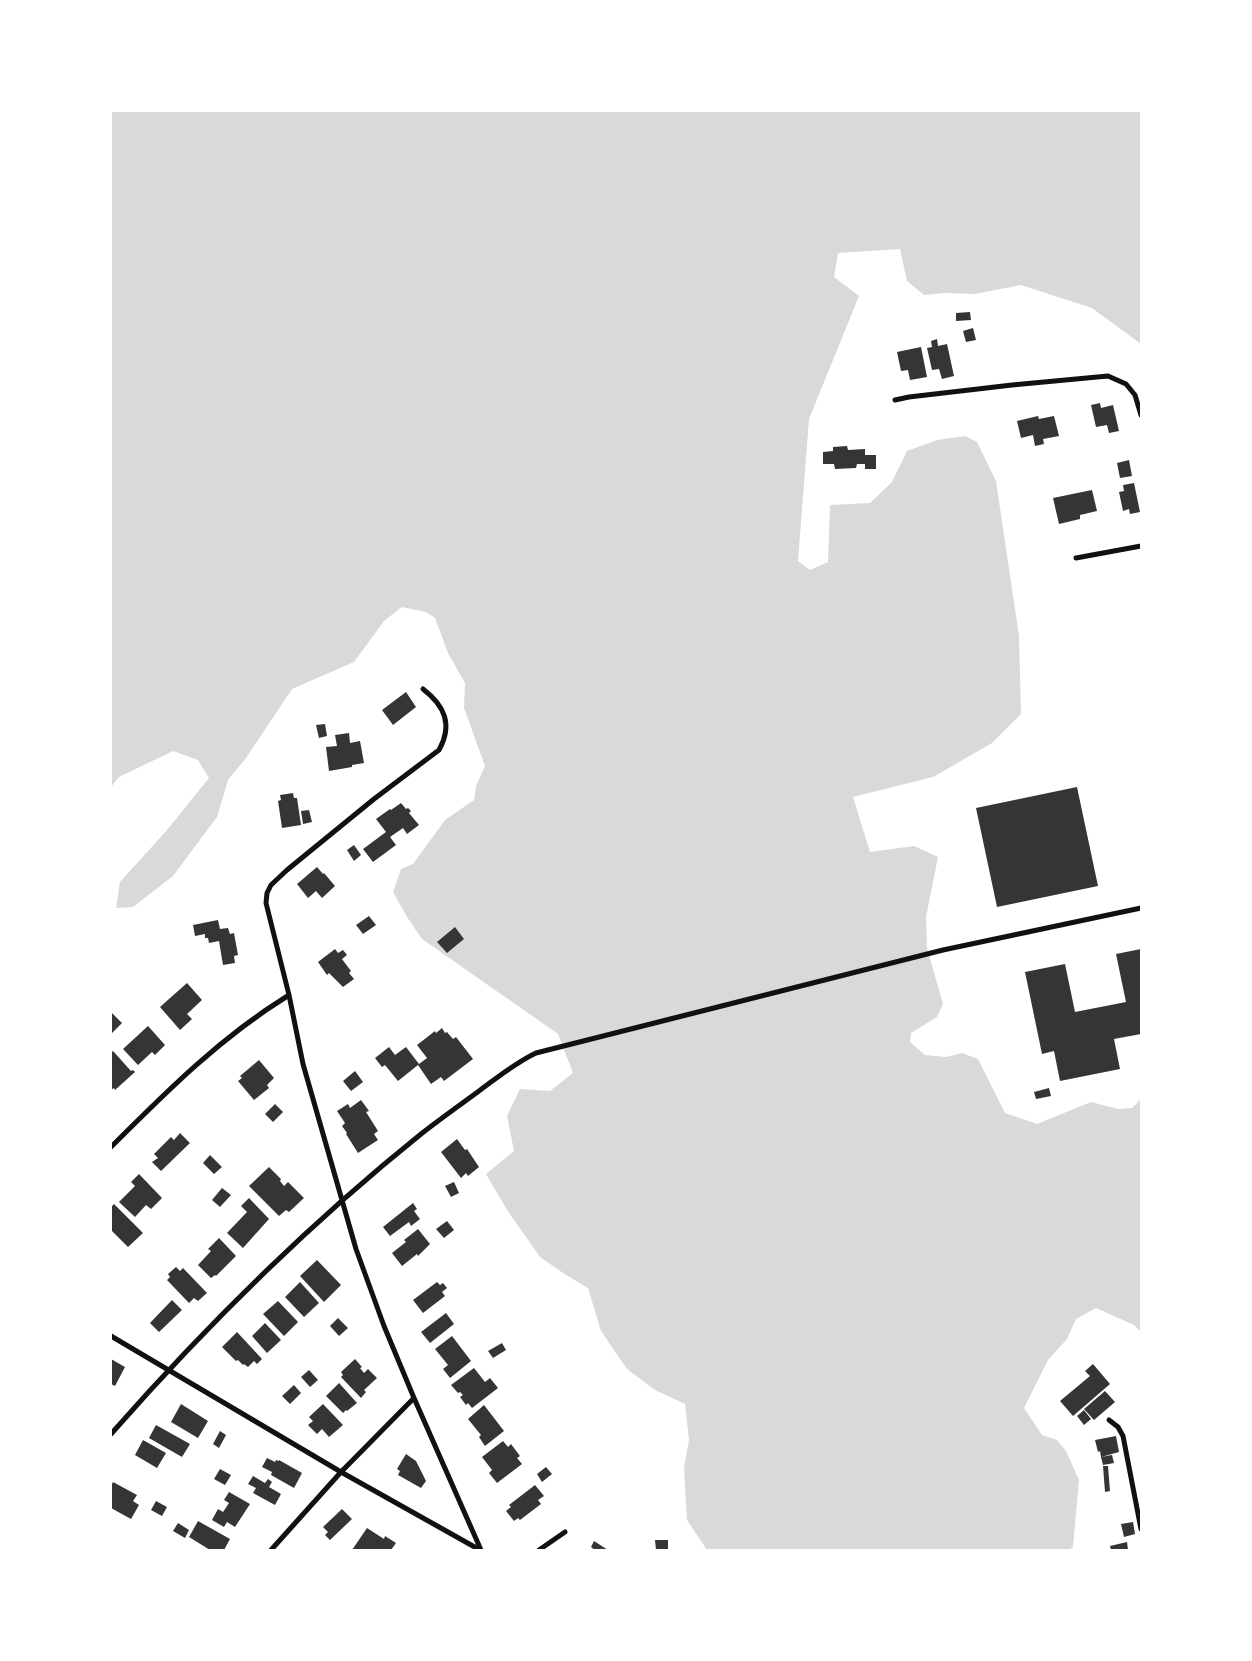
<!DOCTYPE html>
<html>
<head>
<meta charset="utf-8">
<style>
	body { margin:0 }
	#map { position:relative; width:1252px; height:1661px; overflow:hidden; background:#fff; font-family:Poppins,sans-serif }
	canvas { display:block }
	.frame { position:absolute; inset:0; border:112px solid #fff; pointer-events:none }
</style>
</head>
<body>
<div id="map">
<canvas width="1252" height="1661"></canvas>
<div class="frame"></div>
</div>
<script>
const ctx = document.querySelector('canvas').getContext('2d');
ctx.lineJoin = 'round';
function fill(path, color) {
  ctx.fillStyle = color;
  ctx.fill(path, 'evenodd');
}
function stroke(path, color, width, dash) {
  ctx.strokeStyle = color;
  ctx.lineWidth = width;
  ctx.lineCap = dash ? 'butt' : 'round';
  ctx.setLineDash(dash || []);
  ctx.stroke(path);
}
const water = new Path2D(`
	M111 111H1141V344L1092 308 1021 285 975 294 945 293 924 295 907 281 900 249 838 253 834 277 859 296 809 419 798 561 810 570 828 562 830 505 870 503 892 482 907 451 937 440 965 436 977 442 996 481 1019 636 1021 714 992 743 933 777 853 797 870 852 914 846 938 857 926 917 927 948 943 1004 937 1017 911 1033 910 1042 925 1055 946 1057 962 1053 978 1059 1005 1113 1037 1124 1091 1102 1118 1109 1132 1108 1141 1099V1332L1134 1325 1096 1308 1076 1319 1067 1339 1048 1360 1024 1408 1042 1435 1057 1440 1066 1451 1079 1480 1073 1547 1069 1550H706L705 1547 687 1520 684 1468 689 1440 685 1404 655 1390 627 1369 601 1331 588 1288 563 1273 540 1257 507 1210 486 1174 514 1151 507 1116 520 1089 550 1091 573 1073 558 1034 422 939 407 917 393 892 401 869 413 864 445 820 474 800 476 786 485 766 464 708 465 683 448 653 435 618 426 612 402 607 384 621 354 662 292 689 246 758 228 780 217 817 173 876 133 907 116 908 120 882 167 830 209 778 198 760 173 751 119 777 111 787Z`);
const building = new Path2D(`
	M970 312 971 320 956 321V313Z
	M973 328 976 340 966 342 963 331Z
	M937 339 938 346 947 344 954 376 942 379 939 369 932 370 927 348 932 347 931 341Z
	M921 347 927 377 910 380 908 370 901 371 897 352Z
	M1100 403 1101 408 1113 405 1119 431 1109 433 1107 425 1096 427 1091 405Z
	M1038 416 1039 419 1054 416 1059 436 1043 439 1044 444 1035 446 1033 435 1021 438 1017 421Z
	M847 446 848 450 865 449V455H876V469H865V464H857L856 468 835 469 834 464H823V452L833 451V447Z
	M1129 460 1132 476 1120 478 1117 463Z
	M1134 483 1140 512 1130 514 1129 509 1123 511 1119 492 1124 491 1123 485Z
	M1092 490 1097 511 1080 515V519L1059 524 1053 498Z
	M406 692 416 707 393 725 382 710Z
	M325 724 327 736 319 738 316 725Z
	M349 733 350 743 360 741 364 763 352 765V767L329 771 326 747 337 746 335 735Z
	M1077 787 1098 886 997 907 976 808Z
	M293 793 294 798H297L301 825 282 828 278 801 281 800 280 795Z
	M401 803 406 809 408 808 411 811 409 813 419 825 407 834 403 828 390 837 396 845 373 862 363 849 386 832 376 819 390 809 391 810Z
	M309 810 312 822 303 824 301 811Z
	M354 845 361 855 354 861 347 850Z
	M317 867 323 874 324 873 335 886 322 898 316 891 308 898 297 884Z
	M369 916 376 925 363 934 356 925Z
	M218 920 220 929 228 928 230 934 234 933 238 955 234 956 235 963 223 965 219 941 209 943 208 938H205V934L195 936 193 925Z
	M455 927 464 939 447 953 437 942Z
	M335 949 338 953 343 950 347 955 342 959 351 971 349 973 354 979 343 987 329 973 327 975 318 962Z
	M1141 949V1034L1114 1039 1120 1069 1060 1081 1054 1051 1042 1054 1025 972 1065 964 1075 1012 1126 1002 1116 954Z
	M187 983 202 1000 187 1014 192 1019 180 1030 160 1007Z
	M111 1012 122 1023 111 1034Z
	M148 1026 165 1045 155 1055 152 1052 138 1065 123 1049Z
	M442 1028 445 1033 447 1032 453 1039 456 1037 473 1059 444 1081 441 1077 431 1084 418 1065 398 1081 385 1065 382 1067 375 1058 389 1047 395 1055 406 1047 419 1064 427 1058 417 1045 435 1031 436 1033Z
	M113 1051 131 1071 133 1070 135 1072 115 1090 114 1088 111 1090V1053Z
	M259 1060 274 1078 267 1085 269 1088 254 1100 238 1081 242 1078 240 1076Z
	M355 1071 363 1082 351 1091 343 1081Z
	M1049 1088 1051 1096 1036 1099 1034 1092Z
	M361 1100 369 1111 366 1112 378 1131 374 1134 378 1140 358 1153 346 1134 347 1133 342 1126 345 1123 337 1111 348 1104 350 1108Z
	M275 1104 283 1112 273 1122 265 1114Z
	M180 1133 190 1143 161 1171 152 1162 158 1158 154 1154 171 1137 174 1140Z
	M457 1139 465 1150 467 1149 479 1167 468 1176 466 1173 461 1178 441 1152Z
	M210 1155 222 1167 214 1174 203 1163Z
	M269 1167 281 1179 280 1181 284 1186 288 1182 304 1198 289 1212 286 1210 279 1216 249 1186Z
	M139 1174 162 1198 151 1209 146 1205 135 1217 119 1202 135 1186 131 1182Z
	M454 1182 459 1193 451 1197 445 1186Z
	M222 1188 231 1195 220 1207 212 1200Z
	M249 1198 269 1219 243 1248 227 1233 247 1212 241 1206Z
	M413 1203 417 1209 414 1211 420 1219 411 1226 409 1222 390 1236 383 1227Z
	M114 1204 143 1233 128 1247 111 1230V1207Z
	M447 1221 454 1230 444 1238 436 1229Z
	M418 1229 430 1244 418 1256 417 1254 402 1266 392 1253 406 1242 404 1240Z
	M219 1238 236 1256 216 1276 215 1275 211 1278 198 1265 211 1251 208 1249Z
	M317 1260 341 1285 324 1302 300 1276Z
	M176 1267 180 1271 183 1268 207 1293 198 1301 194 1298 189 1303 167 1280 170 1277 168 1274Z
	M300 1282 319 1303 304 1317 285 1297Z
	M437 1282 440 1285 443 1283 447 1288 442 1292 445 1296 423 1313 413 1300Z
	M172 1300 182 1310 159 1332 150 1323Z
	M278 1301 298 1322 284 1336 263 1314Z
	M446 1313 454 1324 430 1343 421 1332Z
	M338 1318 348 1328 339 1336 330 1326Z
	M265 1323 281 1340 267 1353 252 1336Z
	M237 1332 262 1359 257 1364 254 1361 248 1367 244 1364 243 1365 238 1360 236 1361 222 1347Z
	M452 1336 471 1361 450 1378 443 1369 448 1365 435 1349Z
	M502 1343 506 1350 493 1358 488 1351Z
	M111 1359 125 1367 115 1386 111 1384Z
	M355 1359 362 1367 360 1368 364 1373 368 1369 377 1378 364 1390 366 1392 361 1398 341 1377 343 1375 341 1372Z
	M1093 1364 1110 1384 1073 1416 1060 1401 1090 1376 1085 1371Z
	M474 1368 485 1382 490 1378 498 1388 472 1408 468 1403 466 1405 460 1397 463 1395 460 1392 458 1393 451 1385Z
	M309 1370 318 1380 310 1387 301 1377Z
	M339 1383 357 1403 347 1411 346 1410 343 1413 326 1396Z
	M294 1385 301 1393 290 1404 282 1396Z
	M1105 1391 1115 1402 1094 1420 1084 1409Z
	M181 1404 208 1421 198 1438 171 1422Z
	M323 1404 343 1425 329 1437 322 1429 317 1434 308 1425 313 1421 309 1417Z
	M484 1405 504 1431 485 1446 479 1437 481 1435 468 1419Z
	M1084 1410 1091 1419 1084 1425 1077 1416Z
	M156 1425 190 1444 182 1457 149 1438Z
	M220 1431 226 1435 219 1448 213 1444Z
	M1116 1436 1119 1452 1101 1457 1100 1451 1098 1452 1095 1440Z
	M143 1440 166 1453 157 1468 135 1455Z
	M503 1441 508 1447 511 1444 520 1456 517 1458 522 1464 497 1483 489 1473 492 1470 482 1457Z
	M406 1454 416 1461 426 1481 421 1488 398 1475 400 1471 397 1469Z
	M1112 1455 1114 1463 1103 1465 1101 1457Z
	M267 1458 275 1462 276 1460 279 1461V1460L302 1473 294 1488 271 1475 272 1472 262 1467Z
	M1103 1466H1108L1110 1491 1105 1492Z
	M546 1467 552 1474 542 1482 537 1474Z
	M220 1469 231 1475 225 1485 214 1479Z
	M253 1476 265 1483 268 1479 272 1482 269 1487 281 1494 275 1505 253 1493 256 1488 248 1484Z
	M113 1482 137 1495 133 1501 139 1505 131 1519 111 1508V1486Z
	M535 1485 544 1496 538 1500 541 1504 520 1520 518 1518 514 1521 506 1511 511 1507 509 1505Z
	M229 1492 250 1504 235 1527 227 1522 224 1527 212 1520 218 1509 223 1512 229 1503 224 1500Z
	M156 1501 167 1507 162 1516 151 1510Z
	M342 1509 352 1519 330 1540 325 1535 328 1532 323 1527Z
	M198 1521 230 1539 224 1550H210L189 1537Z
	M1133 1522 1135 1534 1124 1537 1121 1524Z
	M178 1523 189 1530 185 1538 173 1531Z
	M367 1528 384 1539 385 1536 396 1543 391 1550H352Z
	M655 1540H668V1550H656Z
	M594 1541 608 1550H595L591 1547Z
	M1127 1542 1128 1550H1111L1110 1546Z`);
const minor = new Path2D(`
	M895 400 909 397 1012 385 1108 376 1126 384 1135 395 1141 415
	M1076 558 1141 546
	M423 689C445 706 453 725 439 750L374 799 287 870 271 885 267 893 266 903 289 995 303 1064 356 1249 384 1326 414 1398 481 1550
	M111 1147C168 1090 221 1037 289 995
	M111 1336 341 1472 480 1550
	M1109 1420 1118 1427 1123 1436 1141 1529
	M111 1434C206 1326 309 1224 421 1134 440 1119 460 1105 479 1091 498 1077 515 1063 536 1053L943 950 1141 908
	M271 1550 341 1472 414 1398
	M539 1550 565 1532`);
fill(water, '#d9d9d9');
fill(building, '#353535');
stroke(minor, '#111', 5);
</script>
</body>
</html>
